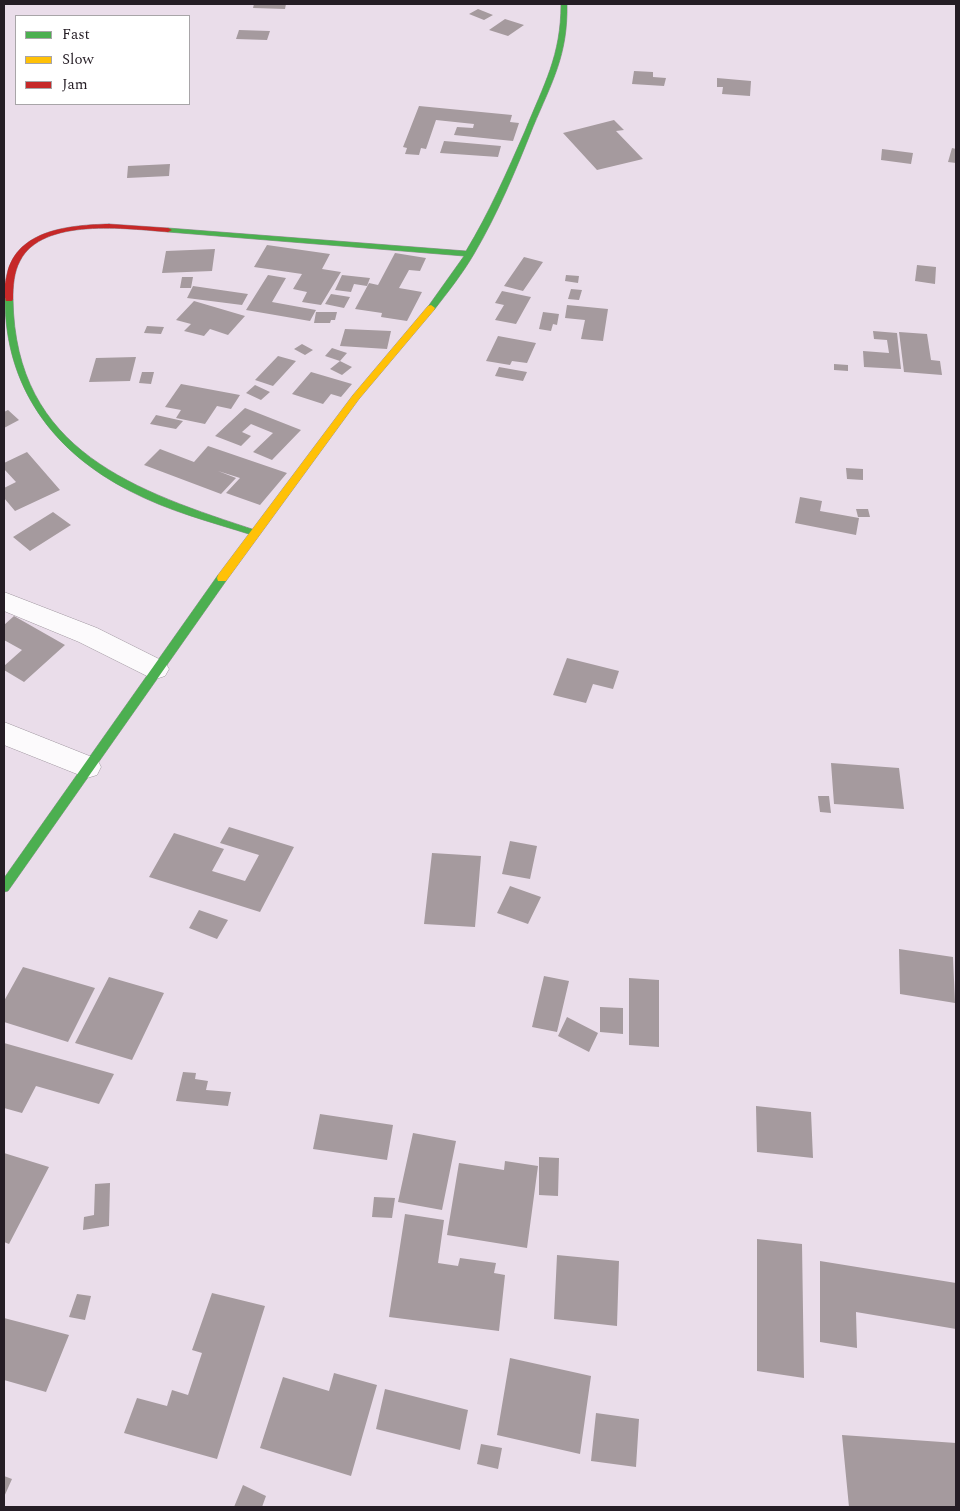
<!DOCTYPE html>
<html>
<head>
<meta charset="utf-8">
<style>
	body { margin:0 }
	#map { position:relative; width:960px; height:1511px; overflow:hidden; background:#eaddea; font-family:Spectral,serif }
	canvas { display:block }
	.frame { position:absolute; inset:0; border:5px solid #251d25; pointer-events:none }
	.legend { position:absolute; left:15px; top:15px; width:175px; height:90px; box-sizing:border-box; background:#fff; border:1px solid #a8a5a8; margin:0; padding:6px 9px; list-style:none; font-size:15px; color:#251d25 }
	.legend li { display:flex; align-items:center; gap:10px; height:25px }
	.legend b { width:25px; border:1px solid #a8a5a8 }
</style>
</head>
<body>
<div id="map">
<canvas width="960" height="1511"></canvas>
<div class="frame"></div>
<ul class="legend">
<li><b style="height:6px;background:#4caf50"></b>Fast</li>
<li><b style="height:6px;background:#ffc107"></b>Slow</li>
<li><b style="height:6px;background:#c62828"></b>Jam</li>
</ul>
</div>
<script>
const ctx = document.querySelector('canvas').getContext('2d');
ctx.lineJoin = 'round';
function fill(path, color) {
  ctx.fillStyle = color;
  ctx.fill(path, 'evenodd');
}
function stroke(path, color, width, dash) {
  ctx.strokeStyle = color;
  ctx.lineWidth = width;
  ctx.lineCap = dash ? 'butt' : 'round';
  ctx.setLineDash(dash || []);
  ctx.stroke(path);
}
const building = new Path2D(`
	M254 4H286L285 9 253 8Z
	M478 9 493 15 484 20 469 14Z
	M505 19 524 25 508 36 489 30Z
	M239 30 270 31 267 40 236 39Z
	M634 71 653 72V77L666 78 664 86 632 84Z
	M717 78 751 81 750 96 722 94 723 87H717Z
	M419 106 512 115 510 122 519 123 513 141 454 135 457 127 473 128 474 124 436 120 426 149 421 148 419 155 405 154 407 148 403 147Z
	M614 120 624 130 616 131 643 159 597 170 563 133Z
	M444 141 501 146 498 157 440 153Z
	M952 148 956 149V163L948 162Z
	M882 149 913 153 911 164 881 160Z
	M170 164 169 176 127 178 128 166Z
	M267 245 330 254 322 269 341 272 321 305 302 302 307 292 293 289 302 274 254 267Z
	M215 249 212 271 162 273 166 251Z
	M395 253 426 258 420 271 409 270 399 288 422 292 407 321 381 317 382 313 355 309 369 283 378 285Z
	M524 257 543 262 523 291 504 286Z
	M917 265 936 267 935 284 915 281Z
	M268 275 286 278 272 302 316 310 310 321 246 310Z
	M342 275 370 278 367 286 354 284 351 292 335 290Z
	M566 275 579 276 578 283 565 281Z
	M182 277H193L191 288H180Z
	M193 286 248 294 242 305 187 298Z
	M571 289 582 290 579 300 568 299Z
	M502 291 531 297 516 324 495 320 504 305 495 303Z
	M331 294 350 297 344 308 325 304Z
	M194 301 245 316 228 335 210 329 204 336 184 331 191 324 176 320Z
	M567 305 608 309 603 341 581 339 585 320 565 318Z
	M316 312H337L335 320H331L330 323H314Z
	M543 312 559 314 557 325 553 324 551 331 539 329Z
	M147 326 164 327 161 334 144 333Z
	M345 329 391 331 387 349 340 346Z
	M873 331 897 333 901 369 864 367 863 351 889 353 887 340 874 339Z
	M899 332 927 334 931 360 940 361 942 375 904 372Z
	M498 336 536 343 527 363 512 361 510 365 486 361Z
	M302 344 313 350 305 355 294 349Z
	M332 348 347 353 340 361 325 356Z
	M278 356 296 361 273 386 255 380Z
	M136 357 130 381 89 382 96 358Z
	M340 361 352 367 342 375 330 369Z
	M834 364 848 365V371L834 370Z
	M499 367 527 372 523 381 495 376Z
	M142 372H154L151 384 139 383Z
	M311 372 352 384 341 397 331 394 323 404 292 394Z
	M181 384 240 395 231 409 217 406 205 424 176 418 181 410 165 407Z
	M255 385 270 392 261 400 246 393Z
	M245 408 301 430 272 460 253 452 273 433 251 424 242 432 251 436 241 446 215 436Z
	M8 410 19 420 4 428V412Z
	M156 415 183 421 176 429 150 424Z
	M208 446 287 473 260 505 226 493 240 478 218 471 236 478 221 494 144 465 160 449 194 462Z
	M27 452 60 490 15 511 4 498V488L16 482 4 469V463Z
	M846 468 863 469V480L847 479Z
	M800 497 822 501 820 511 859 518 856 535 795 523Z
	M856 509H868L870 517H858Z
	M53 512 71 525 30 551 13 537Z
	M14 616 65 645 24 682 4 670V666L22 650 4 640V625Z
	M567 658 619 671 613 689 593 684 586 703 553 695Z
	M831 763 899 768 904 809 834 804Z
	M818 796H829L831 813 820 812Z
	M229 827 294 847 260 912 149 877 174 833 224 849 212 871 245 881 259 855 220 843Z
	M510 841 537 846 530 879 502 874Z
	M432 853 481 856 475 927 424 924Z
	M510 886 541 897 528 924 497 913Z
	M199 910 228 920 217 939 189 928Z
	M899 949 953 957 955 1003 900 994Z
	M23 967 95 988 68 1042 4 1022V1001Z
	M544 976 569 981 557 1032 532 1027Z
	M109 977 164 993 132 1060 75 1043Z
	M629 978 659 980V1047L629 1045Z
	M600 1007 623 1008V1034L600 1032Z
	M567 1017 598 1033 589 1052 558 1036Z
	M4 1043 114 1074 99 1104 36 1086 22 1113 4 1108Z
	M183 1072 196 1073 195 1079 208 1081 206 1090 231 1092 228 1106 176 1101Z
	M756 1106 811 1112 813 1158 757 1152Z
	M320 1114 393 1125 387 1160 313 1149Z
	M413 1133 456 1141 442 1210 398 1202Z
	M4 1153 49 1167 9 1244 4 1242Z
	M539 1157 559 1158 558 1196 539 1195Z
	M505 1161 538 1166 527 1248 447 1235 459 1163 504 1170Z
	M110 1183 109 1226 83 1230 84 1217 94 1215 95 1184Z
	M374 1197 395 1198 392 1218 372 1217Z
	M405 1214 444 1220 438 1263 458 1266 460 1258 496 1263 494 1273 505 1275 499 1331 389 1317Z
	M757 1239 802 1244 804 1378 757 1371Z
	M557 1255 619 1261 617 1326 554 1319Z
	M820 1261 956 1283V1329L856 1312 857 1348 820 1342Z
	M212 1293 265 1306 217 1459 124 1433 137 1398 167 1406 172 1390 188 1395 202 1353 192 1350Z
	M77 1294 91 1296 85 1320 69 1317Z
	M4 1318 69 1335 46 1392 4 1380Z
	M510 1358 591 1376 580 1454 497 1435Z
	M334 1373 377 1385 351 1476 260 1448 283 1377 329 1391Z
	M385 1389 468 1410 460 1450 376 1429Z
	M596 1413 639 1419 636 1467 591 1461Z
	M842 1435 956 1443V1507H849Z
	M481 1444 502 1448 498 1469 477 1464Z
	M4 1476 12 1479 4 1497Z
	M243 1485 266 1496 262 1507H234Z`);
const street = new Path2D(`
	M4 592 97 628 165 662 169 669 165 676 156 679 147 676 79 642 4 611Z
	M4 722 97 759 101 767 97 775 87 778 4 745Z`);
const fast = new Path2D(`
	M561 4H567C568 55 552 82 533 127 516 170 497 215 474 254 463 273 448 292 434 310L431 311 427 308 464 256 168 232 164 230 168 228 466 251C489 213 507 172 525 131 544 84 561 56 561 4Z
	M9 296 13 299C15 452 136 491 258 531L260 533 258 535H252C211 522 168 511 130 491 53 452 5 387 5 299Z
	M222 574 227 578 226 581 8 891 4 892V878L218 575Z`);
const slow = new Path2D(`
	M431 305 435 308 434 310 359 399 226 581H218L217 578 218 575 353 395 428 306Z`);
const jam = new Path2D(`
	M109 224 168 228 172 230 168 232C128 229 42 217 20 261 14 272 13 286 13 299L12 301H6C3 293 5 282 7 274 17 229 71 225 109 224Z`);
fill(building, '#a59a9e');
stroke(street, '#9f969f', 1);
stroke(fast, '#9f969f', 1);
stroke(slow, '#9f969f', 1);
stroke(jam, '#9f969f', 1);
fill(street, '#fcfafc');
fill(fast, '#4caf50');
fill(slow, '#ffc107');
fill(jam, '#c62828');
</script>
</body>
</html>
